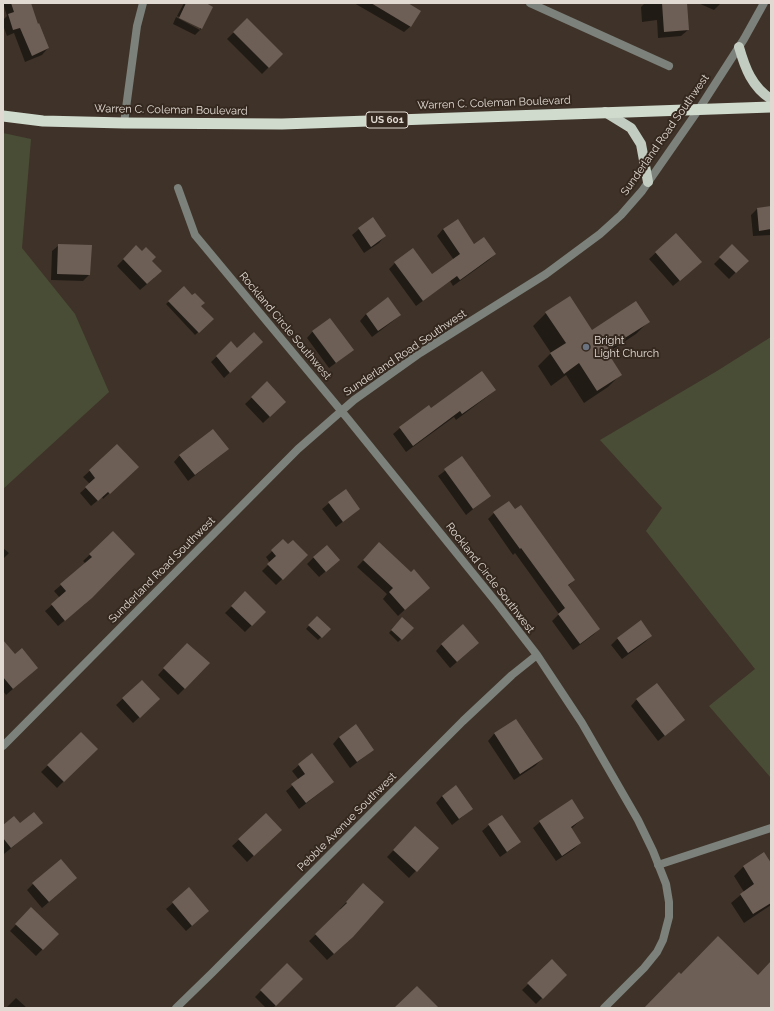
<!DOCTYPE html>
<html>
<head>
<meta charset="utf-8">
<style>
	body { margin:0 }
	#map { position:relative; width:774px; height:1011px; overflow:hidden; background:#3f3329; font-family:Raleway,sans-serif }
	canvas { display:block }
	.frame { position:absolute; inset:0; border:4px solid #e1dad3; pointer-events:none }
</style>
</head>
<body>
<div id="map">
<canvas width="774" height="1011"></canvas>
<div class="frame"></div>
</div>
<script>
const ctx = document.querySelector('canvas').getContext('2d');
ctx.lineJoin = 'round';
function fill(path, color) {
  ctx.fillStyle = color;
  ctx.fill(path, 'evenodd');
}
function stroke(path, color, width, dash) {
  ctx.strokeStyle = color;
  ctx.lineWidth = width;
  ctx.lineCap = dash ? 'butt' : 'round';
  ctx.setLineDash(dash || []);
  ctx.stroke(path);
}
function write(font, color, halo, rows, align = 'center') {
  ctx.font = font + ' Raleway,sans-serif';
  ctx.lineWidth = 4;
  ctx.setLineDash([]);
  ctx.textBaseline = 'middle';
  ctx.strokeStyle = halo;
  ctx.fillStyle = color;
  for (const [text, x, y, turn = 0] of rows) {
    ctx.save();
    ctx.translate(x, y);
    ctx.rotate((+turn || 0) * Math.PI / 180);
    ctx.textAlign = isNaN(turn) ? turn : align;
    if (halo) ctx.strokeText(text, 0, 0);
    ctx.fillText(text, 0, 0);
    ctx.restore();
  }
}
const green = new Path2D(`
	M3 133 31 139 22 248 75 314 109 392 3 489Z
	M771 337V778L709 706 755 669 646 531 662 508 600 440 717 371Z`);
const shadow = new Path2D(`
	M3 3H29L37 25 48 48 42 55 25 62 14 33 7 36 3 25V20L7 16Z
	M184 3H204L212 7 201 29 195 35 173 24 176 17 200 30V27L177 16Z
	M354 3H407L411 26 404 32Z
	M645 3H686L688 30 681 36 658 38 657 20 642 22 641 7Z
	M698 3H721L714 10Z
	M247 19 282 54 262 74 227 39Z
	M771 208V235L753 236 751 215 757 209Z
	M359 229 385 236 379 243 364 253 352 235Z
	M443 229 495 254 489 260 453 286 450 281 416 306 389 269 395 263 432 276 454 260 437 236Z
	M676 234 694 268 673 286 649 259Z
	M59 245 89 275 83 281 51 280 52 251Z
	M136 246 150 261 154 278 140 290 117 266Z
	M732 246 747 261 729 279 714 264Z
	M184 288 213 319 195 335 166 304Z
	M546 313 592 331 649 321 636 334 607 353 621 374 608 387 584 403 566 375 551 386 538 366 551 353 533 326Z
	M366 314 400 315 393 321 372 337 360 321Z
	M313 331 353 350 329 368 307 338Z
	M231 343 237 349 256 348 224 378 211 362Z
	M267 383 279 408 263 423 245 404Z
	M495 390 488 396 456 420 454 417 406 452 393 434 400 428 429 407 431 410Z
	M117 446 131 473 103 499 102 497 91 506 80 493 90 484 83 477Z
	M180 455H221L188 481 174 462Z
	M462 458 489 496 466 515 438 476Z
	M329 503 359 509 336 527 322 509Z
	M494 513 574 580 568 586 599 629 593 635 573 650 552 621 559 614 515 553 513 555 488 519Z
	M113 533 85 604 58 626 45 611 60 598 54 591 86 564 83 561Z
	M283 541 288 546 307 555 276 585 262 571 270 563 266 557Z
	M3 548 9 553 3 559Z
	M373 550 422 594 398 616 383 599 387 594 357 567Z
	M314 557 332 566 319 577 307 564Z
	M245 593 265 612 245 632 225 613Z
	M317 617 329 629 318 640 306 629Z
	M399 621 413 628 398 642 389 633Z
	M651 636 645 642 622 659 611 645 618 638Z
	M442 644 472 649 450 668 436 651Z
	M181 650 185 688 178 695 158 675Z
	M3 655 14 656 37 668 6 695 3 691Z
	M141 681 152 706 133 723 116 705Z
	M637 699 684 720 658 741 631 706Z
	M516 720 542 759 535 766 514 780 488 741 494 734Z
	M81 733 96 749 57 788 41 772Z
	M339 737 373 750 350 768 333 744Z
	M312 754 326 788 299 809 286 791 299 780 292 771Z
	M442 796 472 809 452 825 436 803Z
	M571 801 583 818 571 829 580 843 574 849 556 861 533 828 540 822Z
	M266 815 274 836 247 862 232 846Z
	M42 823 4 854 3 852V826Z
	M489 825 520 842 513 848 500 857 482 831Z
	M409 834 438 848 409 878 387 857Z
	M764 854 769 862 771 861V905L744 923 731 903 744 892 734 876 743 867Z
	M33 884H70L42 908 27 890Z
	M189 889 202 917 186 931 166 909Z
	M357 891 345 944 327 960 309 941 341 910 340 909Z
	M31 909 57 934 36 956 10 931Z
	M552 961 565 975 536 1004 522 990Z
	M287 964 302 979 273 1008H266L255 997Z
	M16 998 27 1008H6Z`);
const building = new Path2D(`
	M11 3H31L38 24 39 23 49 48 32 56 20 28 13 30 8 14 14 12Z
	M186 3H206L213 7 202 29 179 18Z
	M371 3H408L421 11 411 27Z
	M662 3H687L689 30 664 32Z
	M247 18 283 54 269 68 233 32Z
	M771 206V229L759 231 757 208Z
	M373 217 386 236 371 247 358 228Z
	M458 219 474 244 484 237 496 254 460 280 457 276 423 301 394 262 413 248 432 274 460 254 443 229Z
	M676 233 702 262 680 281 655 252Z
	M58 244 92 245 90 275 57 274Z
	M732 244 749 261 736 273 719 257Z
	M136 245 142 251 146 247 156 257 152 261 162 271 147 284 123 259Z
	M184 286 192 295 195 293 205 303 201 306 214 319 199 333 168 301Z
	M570 296 592 330 636 301 650 322 606 350 622 375 597 391 579 363 564 374 550 353 566 343 545 312Z
	M388 297 401 315 378 331 366 314Z
	M330 318 354 350 336 363 312 331Z
	M254 332 263 342 230 373 216 356 231 341 237 348Z
	M482 371 496 390 462 414 460 411 413 446 399 427 429 405 431 408Z
	M267 381 286 402 270 417 251 397Z
	M213 429 229 449 195 475 179 455Z
	M117 444 139 467 110 494 108 492 98 501 85 487 95 478 89 470Z
	M462 456 491 496 473 509 444 469Z
	M346 489 360 509 343 522 328 502Z
	M509 501 515 509 521 505 575 580 568 585 600 629 580 644 558 614 565 608 521 548 520 549 493 512Z
	M113 531 135 554 92 598 65 621 51 604 66 591 60 584 92 557 89 554Z
	M283 539 288 544 293 540 308 555 283 580 267 564 276 556 271 550Z
	M379 542 411 572 414 569 430 588 405 610 389 592 393 588 363 560Z
	M327 545 340 560 326 572 313 557Z
	M245 591 266 612 252 626 231 606Z
	M317 616 331 629 322 638 308 625Z
	M402 617 414 628 402 640 391 630Z
	M641 620 652 636 628 653 617 638Z
	M463 624 479 643 457 662 441 644Z
	M3 640 15 654 22 648 38 668 13 689 3 677Z
	M187 643 210 663 185 689 163 668Z
	M142 680 160 699 140 718 122 698Z
	M657 683 685 720 665 736 636 699Z
	M516 719 543 759 520 774 494 733Z
	M356 724 374 750 357 762 339 737Z
	M81 732 98 749 64 782 47 765Z
	M312 753 334 782 306 803 291 784 305 774 298 764Z
	M456 785 473 809 459 819 442 796Z
	M572 799 584 818 571 827 581 843 562 856 539 821Z
	M34 812 43 823 11 848 3 838V825L14 816 20 823Z
	M266 813 282 830 254 856 238 839Z
	M502 815 521 842 507 852 488 824Z
	M415 826 439 848 417 872 393 850Z
	M764 852 771 863V903L753 914 740 894 754 884 743 866Z
	M61 859 77 878 49 902 32 883Z
	M363 883 384 902 353 937 334 954 315 934 347 903 346 902Z
	M189 887 209 911 192 926 172 902Z
	M31 907 59 934 43 950 15 924Z
	M718 936 758 975 771 961V1008H644L679 972 681 974Z
	M552 959 567 975 543 999 527 983Z
	M287 963 303 979 276 1006 260 990Z
	M417 986 439 1008H394Z`);
const service = new Path2D(`
	M658 865 771 828`);
const minor = new Path2D(`
	M530 3 669 66
	M124 123 137 26 143 3
	M178 188 195 235 348 419 496 602 537 655 582 723 638 820 653 851 666 884 669 902V917L663 940 657 952 644 968 604 1008
	M3 746 298 449 354 400 420 353 546 274 600 234 621 215 642 191 699 109 744 39 764 3
	M176 1008 212 973 463 721 512 675 537 655`);
const primary = new Path2D(`
	M739 47C745 68 752 87 771 99
	M605 112 631 128 641 144 648 182`);
const trunk = new Path2D(`
	M3 116 43 121 124 123 282 124 771 107`);
const markers = [
	[586,347,4,"#6b7280"]
];
const shields = [
	[387,120,42]
];
const shieldNames = [
	["US 601",387,120]
];
const streetNames = [
	["Warren C. Coleman Boulevard",494,103,-2],
	["Warren C. Coleman Boulevard",171,110,1],
	["Sunderland Road Southwest",665,135,-55],
	["Rockland Circle Southwest",285,326,50],
	["Sunderland Road Southwest",405,353,-34],
	["Sunderland Road Southwest",162,570,-45],
	["Rockland Circle Southwest",490,578,52],
	["Pebble Avenue Southwest",347,822,-45]
];
const poiNames = [
	["Bright",594,341],
	["Light Church",594,354]
];
fill(green, '#494d36');
fill(shadow, '#0007');
fill(building, '#6d5f55');
stroke(service, '#7c817b', 8);
stroke(minor, '#7c817b', 8);
stroke(primary, '#c2ccc0', 10);
stroke(trunk, '#d0dbce', 11);
for (const [x, y, r, color] of markers) {
  const dot = new Path2D();
  dot.arc(x, y, r, 0, 2 * Math.PI);
  ctx.fillStyle = color;
  ctx.fill(dot);
  stroke(dot, '#35291f', 1.5);
}
for (const [x, y, w] of shields) {
  const box = new Path2D();
  box.roundRect(x - w / 2, y - 8, w, 16, 3);
  ctx.fillStyle = '#35291f';
  ctx.fill(box);
  stroke(box, '#e1dad3', 1);
}
write('bold 10px', '#e1dad3', null, shieldNames);
write('11px', '#e1dad3', '#35291f', streetNames);
write('11px', '#e1dad3', '#35291f', poiNames, 'left');
</script>
</body>
</html>
